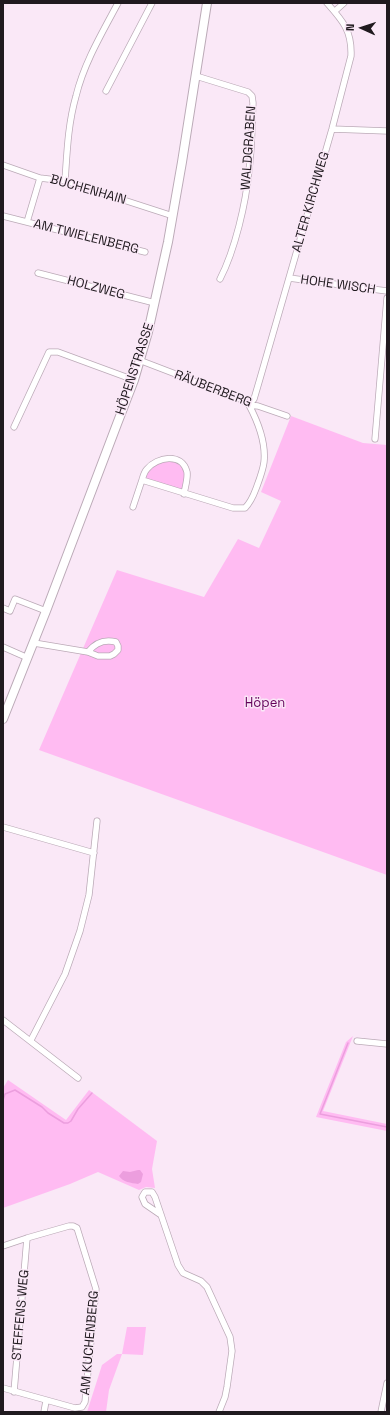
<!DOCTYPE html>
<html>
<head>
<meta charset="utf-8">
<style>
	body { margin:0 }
	#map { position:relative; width:390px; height:1415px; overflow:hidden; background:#fae8f7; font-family:"Space Grotesk",sans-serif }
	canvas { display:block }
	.frame { position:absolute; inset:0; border:4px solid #201a1f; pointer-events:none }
	.north { position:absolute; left:342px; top:8px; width:40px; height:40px; -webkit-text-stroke:3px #fae8f7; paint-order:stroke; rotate:273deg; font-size:11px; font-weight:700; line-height:16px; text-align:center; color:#201a1f }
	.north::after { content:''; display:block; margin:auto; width:14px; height:18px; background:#201a1f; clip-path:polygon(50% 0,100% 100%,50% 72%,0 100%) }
</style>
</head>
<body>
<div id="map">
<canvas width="390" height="1415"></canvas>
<div class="frame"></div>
<div class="north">N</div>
</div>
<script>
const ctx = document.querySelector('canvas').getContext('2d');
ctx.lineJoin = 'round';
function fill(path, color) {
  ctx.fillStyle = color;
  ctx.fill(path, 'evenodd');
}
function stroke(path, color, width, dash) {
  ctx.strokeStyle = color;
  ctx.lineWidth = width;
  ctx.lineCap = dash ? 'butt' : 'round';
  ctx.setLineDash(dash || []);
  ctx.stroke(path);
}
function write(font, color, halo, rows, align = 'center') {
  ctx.font = font + ' "Space Grotesk",sans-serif';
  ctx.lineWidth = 3;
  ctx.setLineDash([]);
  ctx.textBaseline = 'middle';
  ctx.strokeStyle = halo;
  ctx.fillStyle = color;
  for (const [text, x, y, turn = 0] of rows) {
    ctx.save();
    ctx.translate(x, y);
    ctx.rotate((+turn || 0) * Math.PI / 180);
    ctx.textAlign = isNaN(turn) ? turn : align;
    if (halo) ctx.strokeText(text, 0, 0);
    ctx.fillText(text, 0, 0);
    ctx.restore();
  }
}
const green = new Path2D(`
	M291 416 363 443 387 445V875L39 750 117 570 204 597 238 539 259 548 281 501 261 492Z
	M176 460 186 472 183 493 142 480 153 464Z
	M353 1036 323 1111 387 1124V1131L316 1117 346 1042Z
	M8 1080 66 1120 89 1090 157 1141 152 1169 155 1188 146 1187 139 1190 98 1172 70 1184 3 1208V1088Z
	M127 1327H146L143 1355 122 1354 109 1390 106 1412H87L102 1365 117 1354H122Z`);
const water = new Path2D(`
	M138 1170H140L143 1174 141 1182 138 1184C131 1183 123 1182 119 1176L123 1171 130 1172Z`);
const stream = new Path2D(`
	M348 1043 320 1114 387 1127
	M3 1100 5 1094 15 1090 42 1107 48 1113 64 1123H68L71 1121 78 1109 92 1093`);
const street = new Path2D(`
	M335 11 344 3
	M196 76 248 92 252 96 253 103C252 125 252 148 249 170 246 203 235 250 220 279
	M106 91 152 3
	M332 129 387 131
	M3 165 40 178 65 181 173 216
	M65 181C67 152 68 124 76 96 84 63 102 33 118 3
	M3 216 145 252
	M27 222 40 178
	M38 273 155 303
	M289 278 387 291
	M139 360 233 396 242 400 249 405 258 406 287 416
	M249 405 254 399 259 382 332 129 351 56C352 31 343 21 327 3
	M14 427 49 352H58L134 380
	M375 439 387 298
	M184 494C185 487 188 479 187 472 182 452 157 457 147 469 144 472 143 477 142 480L233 508H245C252 501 254 494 257 486 260 478 263 470 264 462 266 443 258 422 249 405
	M133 507 142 480
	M3 608 10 611 15 599 46 611
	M34 643 88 652 98 656H110L114 654 118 650V646L116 642C104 639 95 643 88 652
	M3 647 28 658
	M3 827 94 853
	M3 1020 78 1078
	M31 1040 65 974 80 931 89 895 97 821
	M357 1041 387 1044
	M161 1215 145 1204 142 1197 145 1192H152L155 1197 178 1265 183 1273 201 1281 207 1287 230 1337 232 1351 227 1387 225 1397 219 1412
	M3 1246 27 1238 69 1226H73L77 1228 96 1289 85 1402 82 1407 75 1408 3 1388
	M14 1392 27 1238
	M44 1412 46 1401
	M381 1412 387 1383`);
const secondary = new Path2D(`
	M3 719 46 611 117 424 134 380 148 332 168 242 182 162 207 3`);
const streetNames = [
	["WALDGRABEN",249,148,-86],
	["BUCHENHAIN",88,190,16],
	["ALTER KIRCHWEG",311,202,-74],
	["AM TWIELENBERG",86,237,14],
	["HOHE WISCH",338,285,8],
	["HOLZWEG",96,288,15],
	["HÖPENSTRASSE",135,369,-72],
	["RÄUBERBERG",213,389,21],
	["STEFFENS WEG",21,1315,-85],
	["AM KUCHENBERG",90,1343,-85]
];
const parkNames = [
	["Höpen",265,703]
];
fill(green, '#ffbbf2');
fill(water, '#ec9ede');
stroke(stream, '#ec9ede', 1.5);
stroke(street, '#bbaab7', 7);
stroke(secondary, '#bbaab7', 10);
stroke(street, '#fff', 5.5);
stroke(secondary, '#fff', 8);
write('13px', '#201a1f', '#fae8f7', streetNames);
write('13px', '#64035b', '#fae8f7', parkNames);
</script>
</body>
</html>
